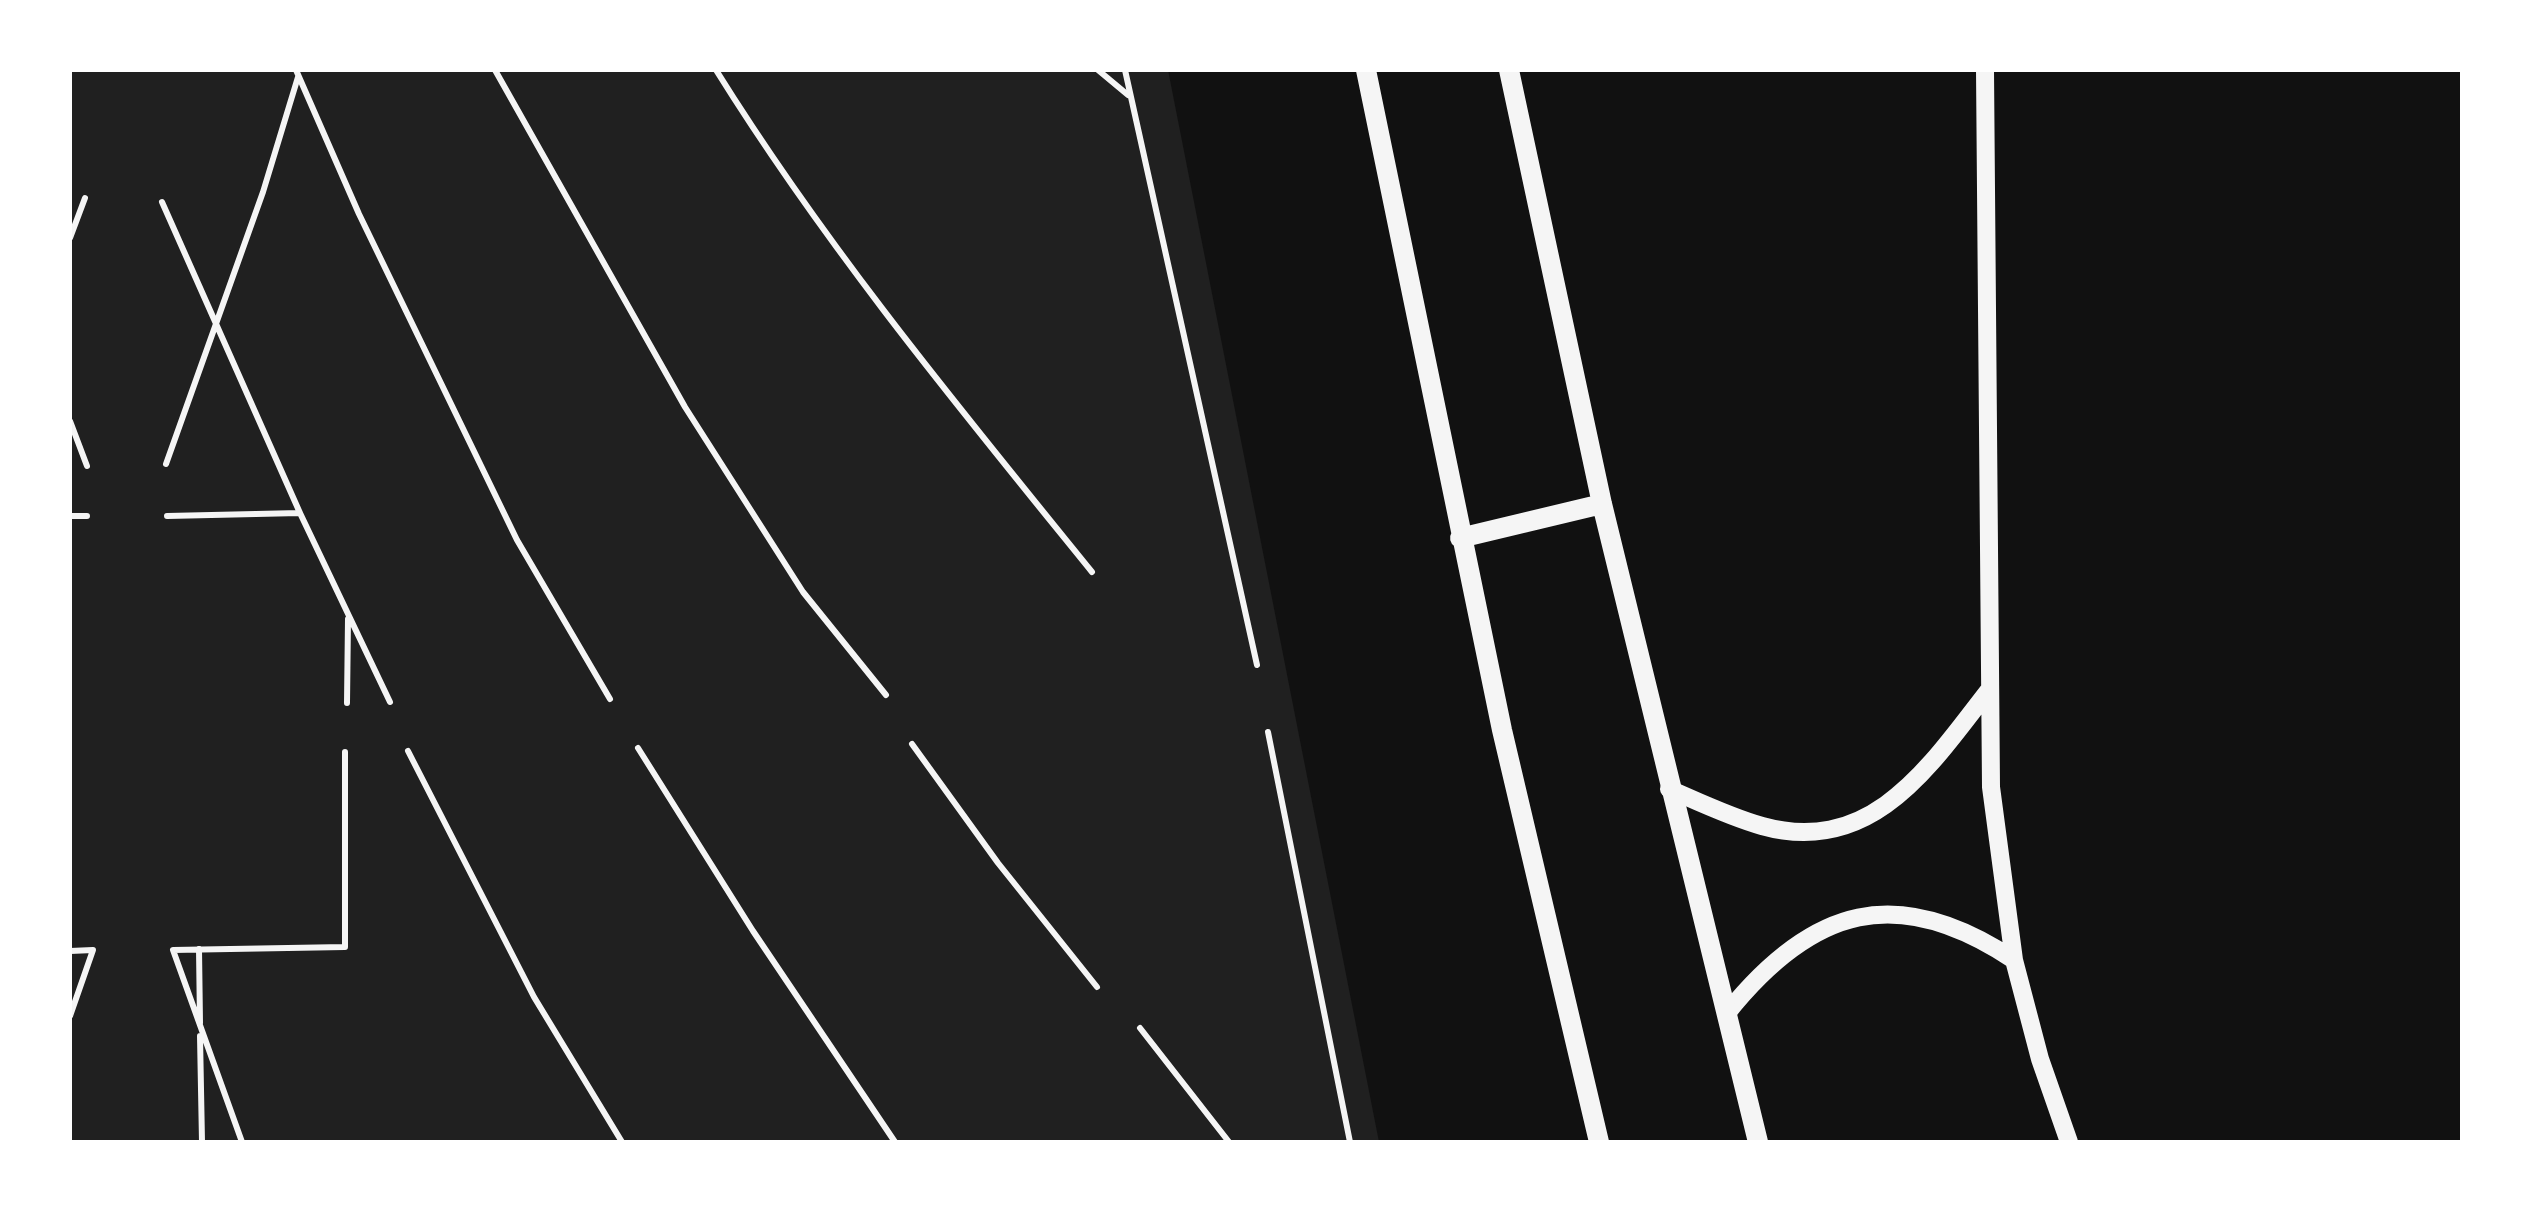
<!DOCTYPE html>
<html>
<head>
<meta charset="utf-8">
<style>
	body { margin:0 }
	#map { position:relative; width:2532px; height:1212px; overflow:hidden; background:#111; font-family:"Sofia Sans Condensed",sans-serif }
	canvas { display:block }
	.frame { position:absolute; inset:0; border:72px solid #fff; pointer-events:none }
</style>
</head>
<body>
<div id="map">
<canvas width="2532" height="1212"></canvas>
<div class="frame"></div>
</div>
<script>
const ctx = document.querySelector('canvas').getContext('2d');
ctx.lineJoin = 'round';
function fill(path, color) {
  ctx.fillStyle = color;
  ctx.fill(path, 'evenodd');
}
function stroke(path, color, width, dash) {
  ctx.strokeStyle = color;
  ctx.lineWidth = width;
  ctx.lineCap = dash ? 'butt' : 'round';
  ctx.setLineDash(dash || []);
  ctx.stroke(path);
}
const green = new Path2D(`
	M70 70H1168L1379 1142H70Z`);
const path = new Path2D(`
	M296 70 359 214 517 540 610 699
	M495 70 685 407 803 592 886 695
	M716 70C827 248 960 409 1092 572
	M1098 70 1128 95
	M1125 70 1257 665
	M162 202 300 513 390 702
	M70 238 85 198
	M70 421 87 466
	M166 464 263 192 298 77
	M70 516H87
	M167 516 300 513
	M347 703 348 619
	M1268 732 1350 1142
	M912 744 998 863 1097 987
	M638 748 753 931 895 1142
	M408 751 534 997 622 1142
	M199 949 200 1023
	M70 951 93 950 70 1016
	M1140 1028 1229 1142
	M200 1036 202 1142
	M242 1142 173 950 345 947V752`);
const tertiary = new Path2D(`
	M1985 70 1991 787 2014 960 2040 1059 2069 1142
	M1669 789C1699 802 1730 817 1762 826 1873 857 1931 764 1989 690
	M1727 1013C1812 907 1897 882 2014 960`);
const secondary = new Path2D(`
	M1366 70 1502 730 1599 1142
	M1509 70 1602 504 1758 1142
	M1460 538 1602 504`);
fill(green, '#202020');
stroke(path, '#f5f5f5', 6);
stroke(tertiary, '#f5f5f5', 18);
stroke(secondary, '#f5f5f5', 20);
</script>
</body>
</html>
